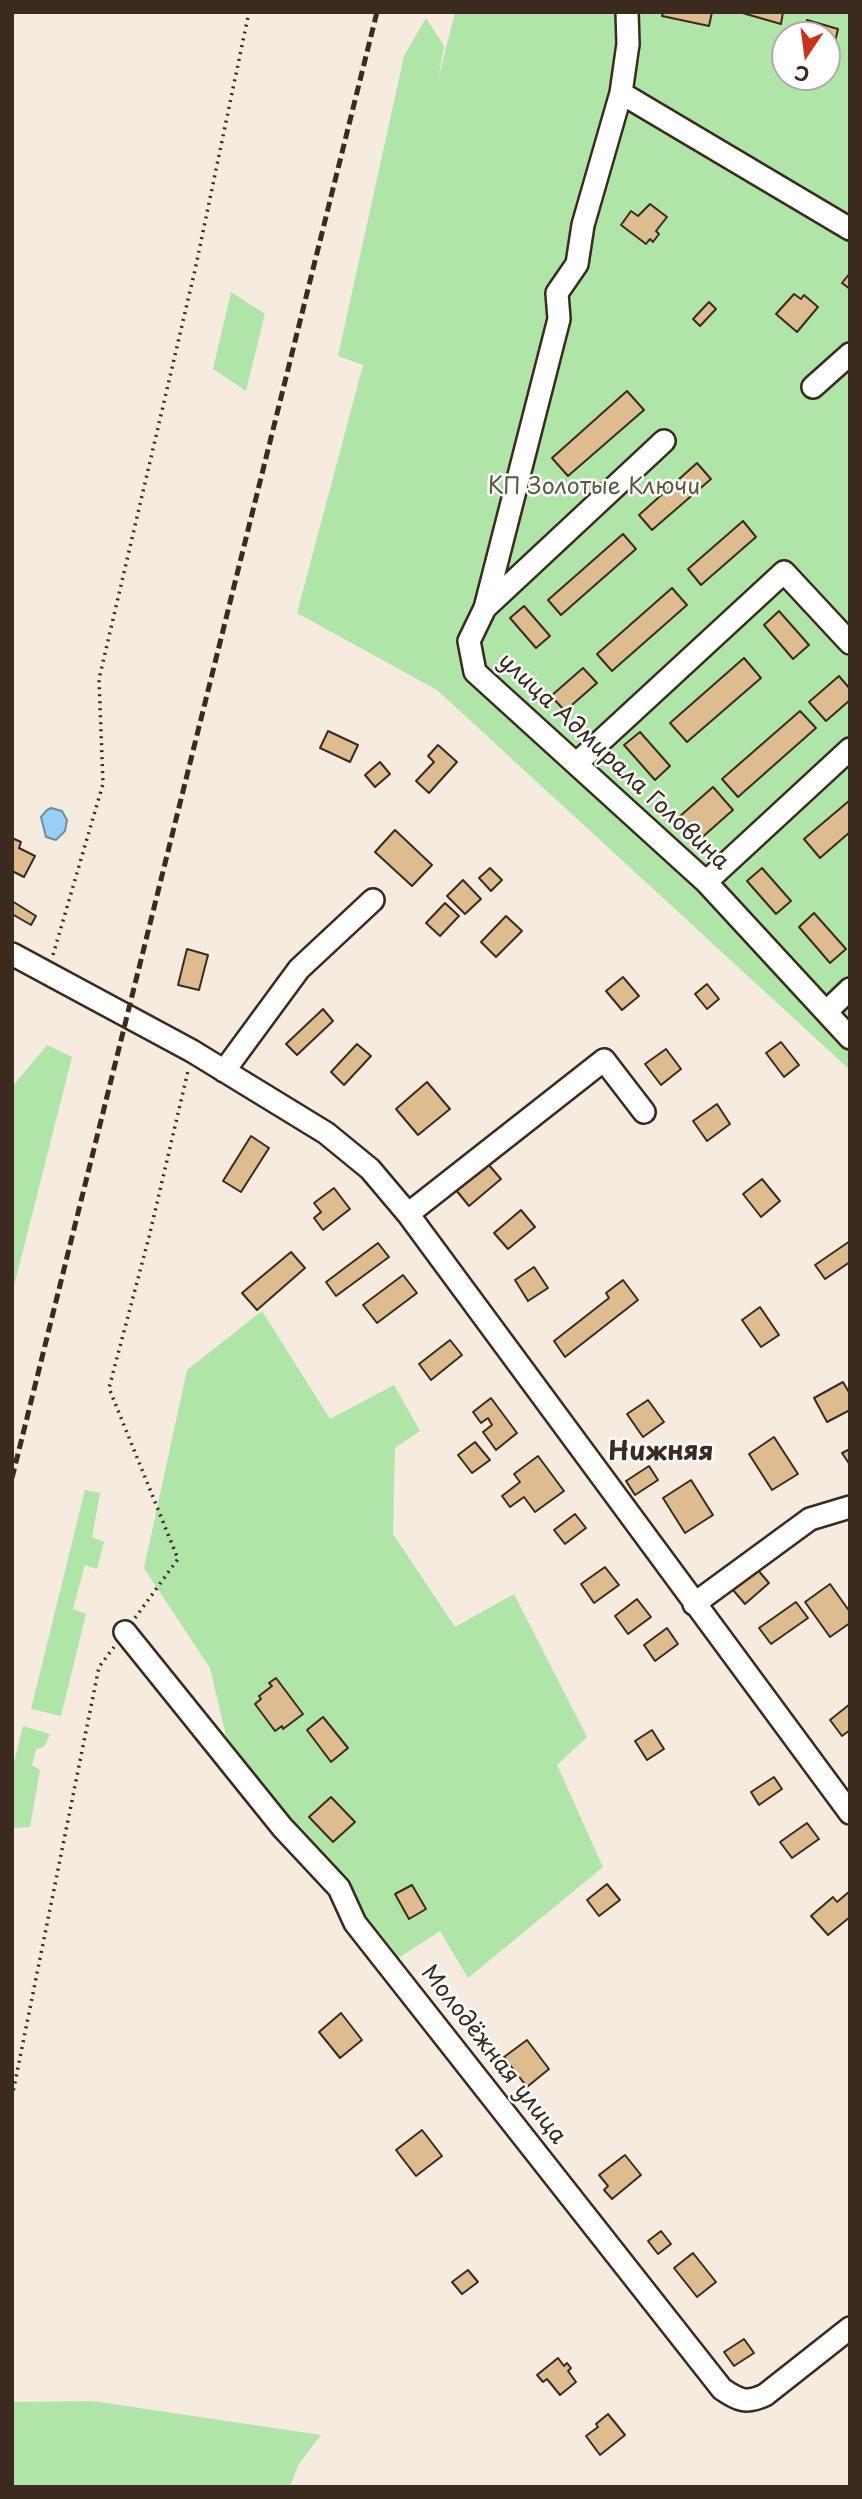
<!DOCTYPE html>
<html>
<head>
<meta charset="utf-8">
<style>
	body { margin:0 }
	#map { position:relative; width:862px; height:2499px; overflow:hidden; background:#f5ebde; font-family:"Playpen Sans",sans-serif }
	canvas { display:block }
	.frame { position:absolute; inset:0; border:14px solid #3b2a1e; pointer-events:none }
	.north { position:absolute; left:771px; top:21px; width:70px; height:70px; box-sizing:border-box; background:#fff; border:2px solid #b1aaa5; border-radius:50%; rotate:193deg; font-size:19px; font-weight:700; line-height:28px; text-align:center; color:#3b2a1e }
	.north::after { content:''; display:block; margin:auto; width:24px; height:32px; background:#c8321e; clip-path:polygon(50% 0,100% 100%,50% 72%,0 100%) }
</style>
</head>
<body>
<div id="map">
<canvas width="862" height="2499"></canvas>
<div class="frame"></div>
<div class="north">С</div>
</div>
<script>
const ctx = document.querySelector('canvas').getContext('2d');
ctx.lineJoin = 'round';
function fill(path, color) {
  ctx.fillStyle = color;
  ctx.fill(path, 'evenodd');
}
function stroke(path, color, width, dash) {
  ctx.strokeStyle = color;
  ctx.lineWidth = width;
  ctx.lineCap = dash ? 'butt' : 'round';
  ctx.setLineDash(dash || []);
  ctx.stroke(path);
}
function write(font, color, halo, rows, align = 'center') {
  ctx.font = font + ' "Playpen Sans",sans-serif';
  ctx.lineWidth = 5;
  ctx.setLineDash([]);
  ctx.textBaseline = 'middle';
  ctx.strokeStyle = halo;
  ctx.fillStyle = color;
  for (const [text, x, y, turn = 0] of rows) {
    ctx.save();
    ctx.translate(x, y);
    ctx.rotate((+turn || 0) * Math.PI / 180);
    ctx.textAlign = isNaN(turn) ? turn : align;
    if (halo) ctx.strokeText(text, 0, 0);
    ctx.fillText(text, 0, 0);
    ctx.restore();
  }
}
const green = new Path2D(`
	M455 12H850V1070L437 690 297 613 363 365 338 356 404 56 426 18 444 46 438 80ZM785 35H827V77H785Z
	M231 292 265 314 246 391 213 369Z
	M47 1045 72 1057 12 1294V1087Z
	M262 1311 330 1419 394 1385 420 1431 395 1448 393 1534 455 1627 514 1594 587 1737 557 1765 603 1867 468 1978 440 1931 397 1959 297 1832 226 1736 210 1668 144 1568 187 1370Z
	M85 1490 100 1493 92 1537 104 1542 97 1569 85 1565 73 1609 86 1614 61 1716 31 1709Z
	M23 1726 50 1734 45 1746 36 1750 32 1765 40 1770 30 1827 12 1828V1770Z
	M92 2401 321 2435 298 2465 290 2487H12V2402Z`);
const water = new Path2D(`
	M51 808 62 811 67 820 65 831 56 840 46 837 41 817 47 810Z`);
const building = new Path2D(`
	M663 12H712L709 26 662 16Z
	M739 12H783L781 24Z
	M807 20 838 29 832 55 827 54V35H803Z
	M650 204 667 217 656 231 659 234 653 242 650 239 646 244 621 225 631 211 638 216Z
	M850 273V289L842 283Z
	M794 294 801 299 804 295 818 307 797 332 776 314Z
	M709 302 716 309 700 326 693 319Z
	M627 391 644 410 568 476 552 458Z
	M697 463 711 479 652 530 639 515Z
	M743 521 756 537 701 585 688 569Z
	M623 534 636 549 561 615 548 600Z
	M672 588 687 605 612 671 597 654Z
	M524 606 550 636 536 648 510 618Z
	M779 611 809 645 793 659 764 625Z
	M744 658 761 678 687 742 670 723Z
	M583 668 597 683 565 711 551 696Z
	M839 676 850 689V700L826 721 809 702Z
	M800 711 816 728 738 797 722 779Z
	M328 731 358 745 350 762 320 748Z
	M640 732 670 766 655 780 624 745Z
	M438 745 457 762 429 793 416 781 434 762 428 756Z
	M380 762 390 774 375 787 365 775Z
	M713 787 733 810 699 840 679 817Z
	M850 800V832L820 858 804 839Z
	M395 830 432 865 412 886 375 852Z
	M12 838 21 842 19 848 35 856 24 877 12 871Z
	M490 868 502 880 491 891 479 878Z
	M762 868 791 901 776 914 747 881Z
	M463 880 481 899 465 914 447 896Z
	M12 901 36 916 31 925 12 914Z
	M445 903 459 916 440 936 426 923Z
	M814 913 846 949 830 963 799 927Z
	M506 916 522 931 496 957 481 942Z
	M187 949 208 955 199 990 178 985Z
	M623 977 639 996 622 1010 606 991Z
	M707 984 719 999 707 1009 695 994Z
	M323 1009 333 1021 297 1055 286 1044Z
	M781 1042 799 1065 784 1077 766 1053Z
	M357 1044 371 1056 344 1085 331 1072Z
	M666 1049 681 1069 661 1085 645 1064Z
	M427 1082 450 1109 418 1135 396 1109Z
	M717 1104 730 1124 707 1141 693 1121Z
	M251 1136 269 1148 241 1192 223 1181Z
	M488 1164 501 1179 469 1206 456 1190Z
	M762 1179 780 1201 761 1217 743 1194Z
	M334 1188 350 1209 323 1230 314 1218 321 1212 314 1203Z
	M521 1210 535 1227 508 1249 494 1233Z
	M850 1241V1262L825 1279 815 1265Z
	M378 1243 389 1257 336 1296 326 1282Z
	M291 1252 305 1268 257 1310 242 1293Z
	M534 1267 548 1288 528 1301 515 1280Z
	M403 1275 417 1293 377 1323 363 1305Z
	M623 1280 638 1300 565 1357 554 1341 609 1298 606 1293Z
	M760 1307 779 1335 761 1347 742 1320Z
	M450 1340 462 1355 431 1380 419 1364Z
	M843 1382 850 1394V1410L827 1422 814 1398Z
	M491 1398 517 1433 496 1450 483 1432 492 1425 488 1418 481 1423 473 1412Z
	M648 1400 664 1422 643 1437 627 1414Z
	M774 1437 798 1474 772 1490 749 1454Z
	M475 1442 490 1460 472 1473 458 1455Z
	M850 1449V1465L842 1453Z
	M538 1456 564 1491 535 1512 524 1497 510 1507 502 1496 520 1482 514 1474Z
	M649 1466 658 1480 635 1495 626 1481Z
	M691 1480 713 1515 685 1533 663 1498Z
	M575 1514 586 1528 565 1544 554 1530Z
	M605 1567 619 1585 594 1603 581 1584Z
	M757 1569 769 1583 745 1604 733 1590Z
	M830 1584 850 1612V1623L830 1637 805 1602Z
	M637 1599 651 1617 628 1634 615 1616Z
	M796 1602 808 1618 771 1644 759 1628Z
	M667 1628 678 1644 655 1661 644 1645Z
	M276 1678 303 1714 283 1729 282 1726 275 1731 255 1704 261 1699 259 1696 272 1686 269 1683Z
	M850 1704V1730L842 1736 830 1720Z
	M323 1717 348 1748 331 1762 307 1730Z
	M652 1730 664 1749 647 1760 635 1741Z
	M774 1777 782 1789 759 1805 751 1792Z
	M331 1797 355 1822 333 1842 309 1817Z
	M807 1823 819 1839 792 1858 780 1842Z
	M607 1884 620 1900 599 1916 587 1900Z
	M412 1885 426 1909 409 1919 395 1894Z
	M850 1891V1917L828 1935 811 1916 833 1897 837 1902Z
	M341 2013 362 2040 340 2058 319 2032Z
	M527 2040 549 2069 527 2087 504 2057Z
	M422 2130 442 2156 416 2176 396 2150Z
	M625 2155 641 2175 612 2199 604 2190 608 2186 599 2175Z
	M661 2231 671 2244 658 2254 648 2241Z
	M693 2253 716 2282 697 2297 674 2268Z
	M468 2270 478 2282 462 2294 452 2282Z
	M744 2339 754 2353 734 2366 724 2352Z
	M558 2358 564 2366 567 2363 571 2368 568 2371 576 2382 560 2395 547 2379 543 2382 537 2375Z
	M608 2414 625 2435 600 2455 586 2436 598 2427 596 2424Z`);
const path = new Path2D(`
	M53 955 103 784 99 679 195 270 249 12
	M135 1618 178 1559 109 1388 149 1237 188 1071
	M12 2097 99 1667 114 1647`);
const minor = new Path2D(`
	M627 12 628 44 621 93 583 225 577 264 557 293 559 319 485 608 469 641 475 672 706 882 850 1038
	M621 93 850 229
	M813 387 850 354
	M485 608 664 441
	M577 763 784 572 850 643
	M706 882 850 749
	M12 954 192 1051 326 1133 370 1169 408 1214 850 1813
	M826 1012 850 989
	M224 1071 299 969 373 900
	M408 1214 604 1060 644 1112
	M694 1604 810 1519 850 1507
	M125 1632 282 1827 339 1888 355 1923 722 2389C738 2400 746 2404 765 2395L850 2328`);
const rail = new Path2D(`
	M12 1478 377 12`);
const parkNames = [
	["КП Золотые Ключи",594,488]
];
const streetNames = [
	["улица Адмирала Головина",613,762,43],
	["Молодёжная улица",493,2055,52]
];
const quarterNames = [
	["Нижняя",661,1453]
];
fill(green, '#afe5a7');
fill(water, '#97cff6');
stroke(water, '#728da0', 2);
fill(building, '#ddbc90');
stroke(building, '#3b2a1e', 2);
stroke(minor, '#3b2a1e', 26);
stroke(path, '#3b2a1e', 3.5, [2, 5]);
stroke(minor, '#fff', 21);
stroke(rail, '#3b2a1e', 5, [10, 5]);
write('23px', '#585940', '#fff', parkNames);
write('23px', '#3b2a1e', '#fff', streetNames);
write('bold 26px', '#3b2a1e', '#fff', quarterNames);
</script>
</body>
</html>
